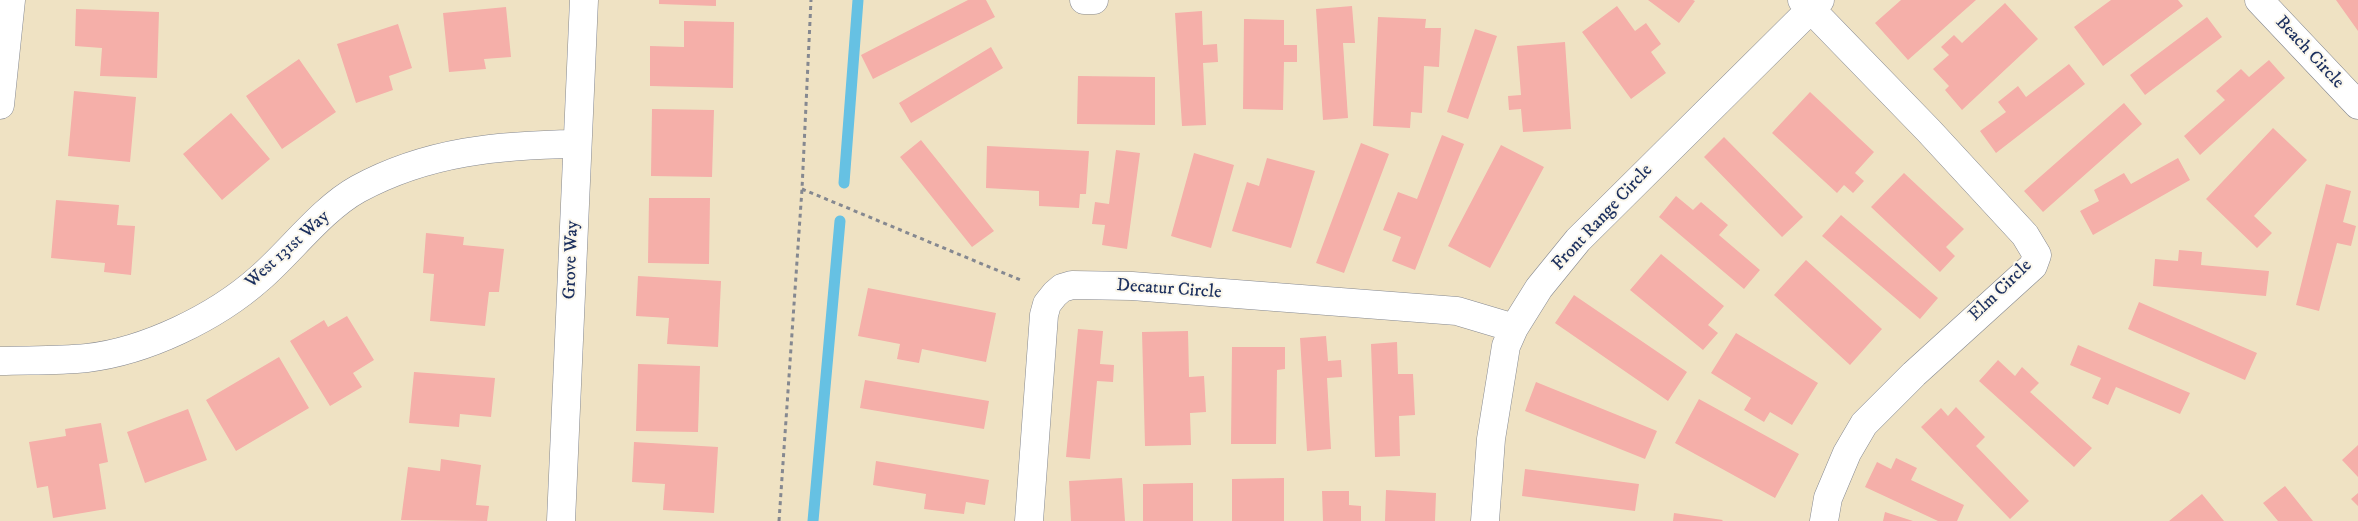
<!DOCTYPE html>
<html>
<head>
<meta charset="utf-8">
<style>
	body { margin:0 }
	canvas { display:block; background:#efe2c3 }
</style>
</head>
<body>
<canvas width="2358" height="521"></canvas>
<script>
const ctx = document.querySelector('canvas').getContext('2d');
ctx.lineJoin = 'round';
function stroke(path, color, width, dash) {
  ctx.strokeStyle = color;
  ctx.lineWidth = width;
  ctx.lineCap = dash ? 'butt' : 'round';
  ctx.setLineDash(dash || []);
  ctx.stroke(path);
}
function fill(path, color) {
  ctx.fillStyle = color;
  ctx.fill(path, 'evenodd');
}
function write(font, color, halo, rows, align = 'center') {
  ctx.font = font + ' "IM FELL DW Pica",serif';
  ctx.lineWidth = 4;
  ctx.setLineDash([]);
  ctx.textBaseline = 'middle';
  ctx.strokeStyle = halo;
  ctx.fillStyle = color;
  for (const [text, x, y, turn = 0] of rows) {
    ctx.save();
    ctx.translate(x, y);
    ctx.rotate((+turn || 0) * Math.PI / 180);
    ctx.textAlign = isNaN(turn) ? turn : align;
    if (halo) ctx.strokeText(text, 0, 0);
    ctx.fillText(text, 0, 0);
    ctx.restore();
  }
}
const stream = new Path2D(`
	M844 183 858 0
	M813 521 840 221`);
const building = new Path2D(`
	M659 0H716V6L659 4Z
	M968 0H986L995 17 873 79 861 55Z
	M1648 0H1693L1695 1 1679 23Z
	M1901 0H1976L1908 60 1875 23Z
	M2111 0H2178L2183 6 2103 66 2074 27Z
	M2336 0H2358V31Z
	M2005 3 2038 39 1962 110 1945 90 1949 86 1933 69 1949 55 1941 47 1954 35 1962 43Z
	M1352 6 1355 43H1343L1348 118 1323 120 1316 9Z
	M1617 6 1635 31 1646 23 1661 44 1651 52 1666 73 1631 99 1582 32Z
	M506 7 511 57 484 59 486 69 449 72 443 13Z
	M76 9 159 12 157 78 100 76 102 48 75 46Z
	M1202 11 1203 45 1217 44 1218 62 1203 63 1206 125 1182 126 1175 13Z
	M1378 17 1426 19 1425 28H1441L1439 67 1424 66 1422 113 1411 112 1410 128 1373 126Z
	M2207 17 2222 37 2145 95 2130 75Z
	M1244 19 1284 20V45H1297V62H1284L1283 110 1243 109Z
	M684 21 734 22 733 88 650 86V46L684 47Z
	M398 24 412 68 389 76 393 90 356 103 337 44Z
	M1475 29 1497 36 1468 119 1447 112Z
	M1565 42 1571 129 1523 132 1521 109 1509 110 1508 96 1521 95 1517 46Z
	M991 47 1003 68 911 123 899 103Z
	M299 59 336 112 282 149 246 96Z
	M2269 60 2285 78 2200 155 2184 136 2225 100 2216 91 2241 69 2249 77Z
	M2069 64 2085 84 1996 153 1980 131 2006 112 1998 102 2018 86 2026 97Z
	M1078 76 1155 77V125L1077 124Z
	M74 91 136 97 130 162 68 156Z
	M1810 92 1874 152 1855 173 1864 181 1853 193 1844 185 1837 193 1772 133Z
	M2124 103 2142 124 2043 212 2024 191Z
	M652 109 714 110 712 177 651 176Z
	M231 113 270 159 222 200 183 154Z
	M2273 128 2307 160 2254 216 2272 233 2257 248 2206 199Z
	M1442 135 1464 144 1415 270 1392 261 1401 237 1383 230 1398 192 1417 199Z
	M1724 137 1803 217 1782 237 1704 157Z
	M921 140 994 231 972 247 900 157Z
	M1361 143 1389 154 1344 273 1316 263Z
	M1501 145 1544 167 1490 268 1448 246Z
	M987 146 1089 151 1086 194H1080L1079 208 1039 206V191L986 188Z
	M1116 150 1140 153 1127 249 1102 245 1105 225 1092 224 1095 202 1109 204Z
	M1194 153 1234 165 1211 248 1171 236Z
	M1267 158 1315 171 1291 248 1232 231 1247 182 1259 186Z
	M2178 158 2190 180 2093 235 2080 211 2099 201 2094 190 2124 173 2131 184Z
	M1904 173 1964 229 1946 247 1955 256 1940 272 1871 207Z
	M2326 184 2351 191 2343 222 2356 226 2351 246 2337 243 2319 311 2296 305Z
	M1676 196 1693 210 1701 202 1728 225 1719 235 1760 270 1744 289 1659 217Z
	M649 198H710L709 264 648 263Z
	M56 200 119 205 117 225 135 226 131 275 104 272 105 263 51 258Z
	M1841 215 1938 298 1920 319 1822 236Z
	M426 233 464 237 463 245 504 249 499 292H489L485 326 430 321 434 274 423 273Z
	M2179 250 2202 252 2201 265 2269 271 2266 296 2153 286 2155 259 2178 261Z
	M1661 254 1724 306 1708 325 1718 333 1703 350 1630 290Z
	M1806 260 1882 329 1850 365 1774 295Z
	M638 276 721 281 718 347 667 344 669 318 636 316Z
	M868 288 996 313 986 362 922 349 919 363 897 359 900 344 858 336Z
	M1574 295 1687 372 1668 401 1555 323Z
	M2139 302 2257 353 2245 380 2128 329Z
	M347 316 374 360 353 373 362 387 330 406 290 341 324 320 328 327Z
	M1078 329 1103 331 1100 364 1114 365 1113 382 1097 381 1090 459 1066 457Z
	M1188 331 1189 377 1204 376 1206 412 1190 413 1191 445 1145 446 1142 332Z
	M1736 333 1818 383 1792 425 1770 412 1764 422 1744 410 1751 398 1711 373Z
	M1326 336 1328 361 1341 360 1342 377 1327 378 1331 449 1307 451 1300 338Z
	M1397 342 1398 374H1413L1415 415 1399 416 1400 456 1375 457 1371 344Z
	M2078 345 2190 393 2180 414 2116 387 2108 405 2092 398 2101 378 2070 365Z
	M1232 347H1285V369L1277 370 1276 444H1231Z
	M279 357 309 408 236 451 206 400Z
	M1998 360 2015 376 2022 367 2039 383 2030 392 2092 448 2074 467 1979 381Z
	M638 364 700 366 698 432 636 431Z
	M414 372 495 378 491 417 460 414 459 427 409 423Z
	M865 380 989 401 984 429 860 408Z
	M1536 382 1657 431 1645 459 1525 411Z
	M1699 399 1799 454 1775 498 1675 443Z
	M1956 407 1985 437 1976 446 2029 501 2010 519 1921 427 1941 408 1948 416Z
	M188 409 207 460 145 483 127 432Z
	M101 423 108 462 99 464 106 509 53 518 48 486 37 488 29 442 66 436 65 429Z
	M634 442 718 447 714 513 663 510 665 484 632 482Z
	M2358 445V477L2342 460Z
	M1896 458 1917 468 1911 480 1964 505 1957 521H1938L1865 487 1877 462 1891 469Z
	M441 459 481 465 476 505 489 506 487 521 401 520 408 467 440 471Z
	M876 461 989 480 985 505 966 502 964 514 924 509 926 494 873 485Z
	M1525 469 1639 484 1635 511 1522 496Z
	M1122 478 1125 521H1071L1069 481Z
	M1284 478V521H1232V479Z
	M1193 483V521H1143V484Z
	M2285 486 2313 521H2278L2263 503Z
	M1386 490 1436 493 1435 521H1385Z
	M1322 491H1349V505L1361 506V521H1323Z
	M2358 493V506L2351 499Z
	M2202 494 2224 521H2169Z
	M1885 512 1913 521H1883Z
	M1674 513 1723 520 1722 521H1673Z`);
const path = new Path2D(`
	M802 189 1023 281
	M779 521 802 189 811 0`);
const minor = new Path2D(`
	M1084 0H1094
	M1802 0 1929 131 2025 235 2037 255 2033 266 1914 374 1864 424 1847 453 1828 498 1824 521
	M2259 0 2358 105
	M0 105 11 0
	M0 361C29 360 58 361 87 358 146 351 215 318 260 278 291 251 322 209 358 189 428 151 500 145 577 144
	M561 521 584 0
	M1029 521 1044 315 1047 304 1055 294 1062 288 1072 285 1132 286 1457 311 1514 328
	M1485 521 1491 439 1506 346 1514 328 1539 288 1578 240 1820 0`);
const streetNames = [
	["Beach Circle",2309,53,47],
	["Front Range Circle",1603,218,-47],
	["West 131st Way",288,250,-42],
	["Grove Way",572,260,-88],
	["Decatur Circle",1169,290,4],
	["Elm Circle",2001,291,-44]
];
stroke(stream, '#66c1e3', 11);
fill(building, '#f5afa9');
stroke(minor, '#858890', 29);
stroke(path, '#858890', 3, [4, 4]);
stroke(minor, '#fff', 28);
write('18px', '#1b2f5e', '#fbf7ec', streetNames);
</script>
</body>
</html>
